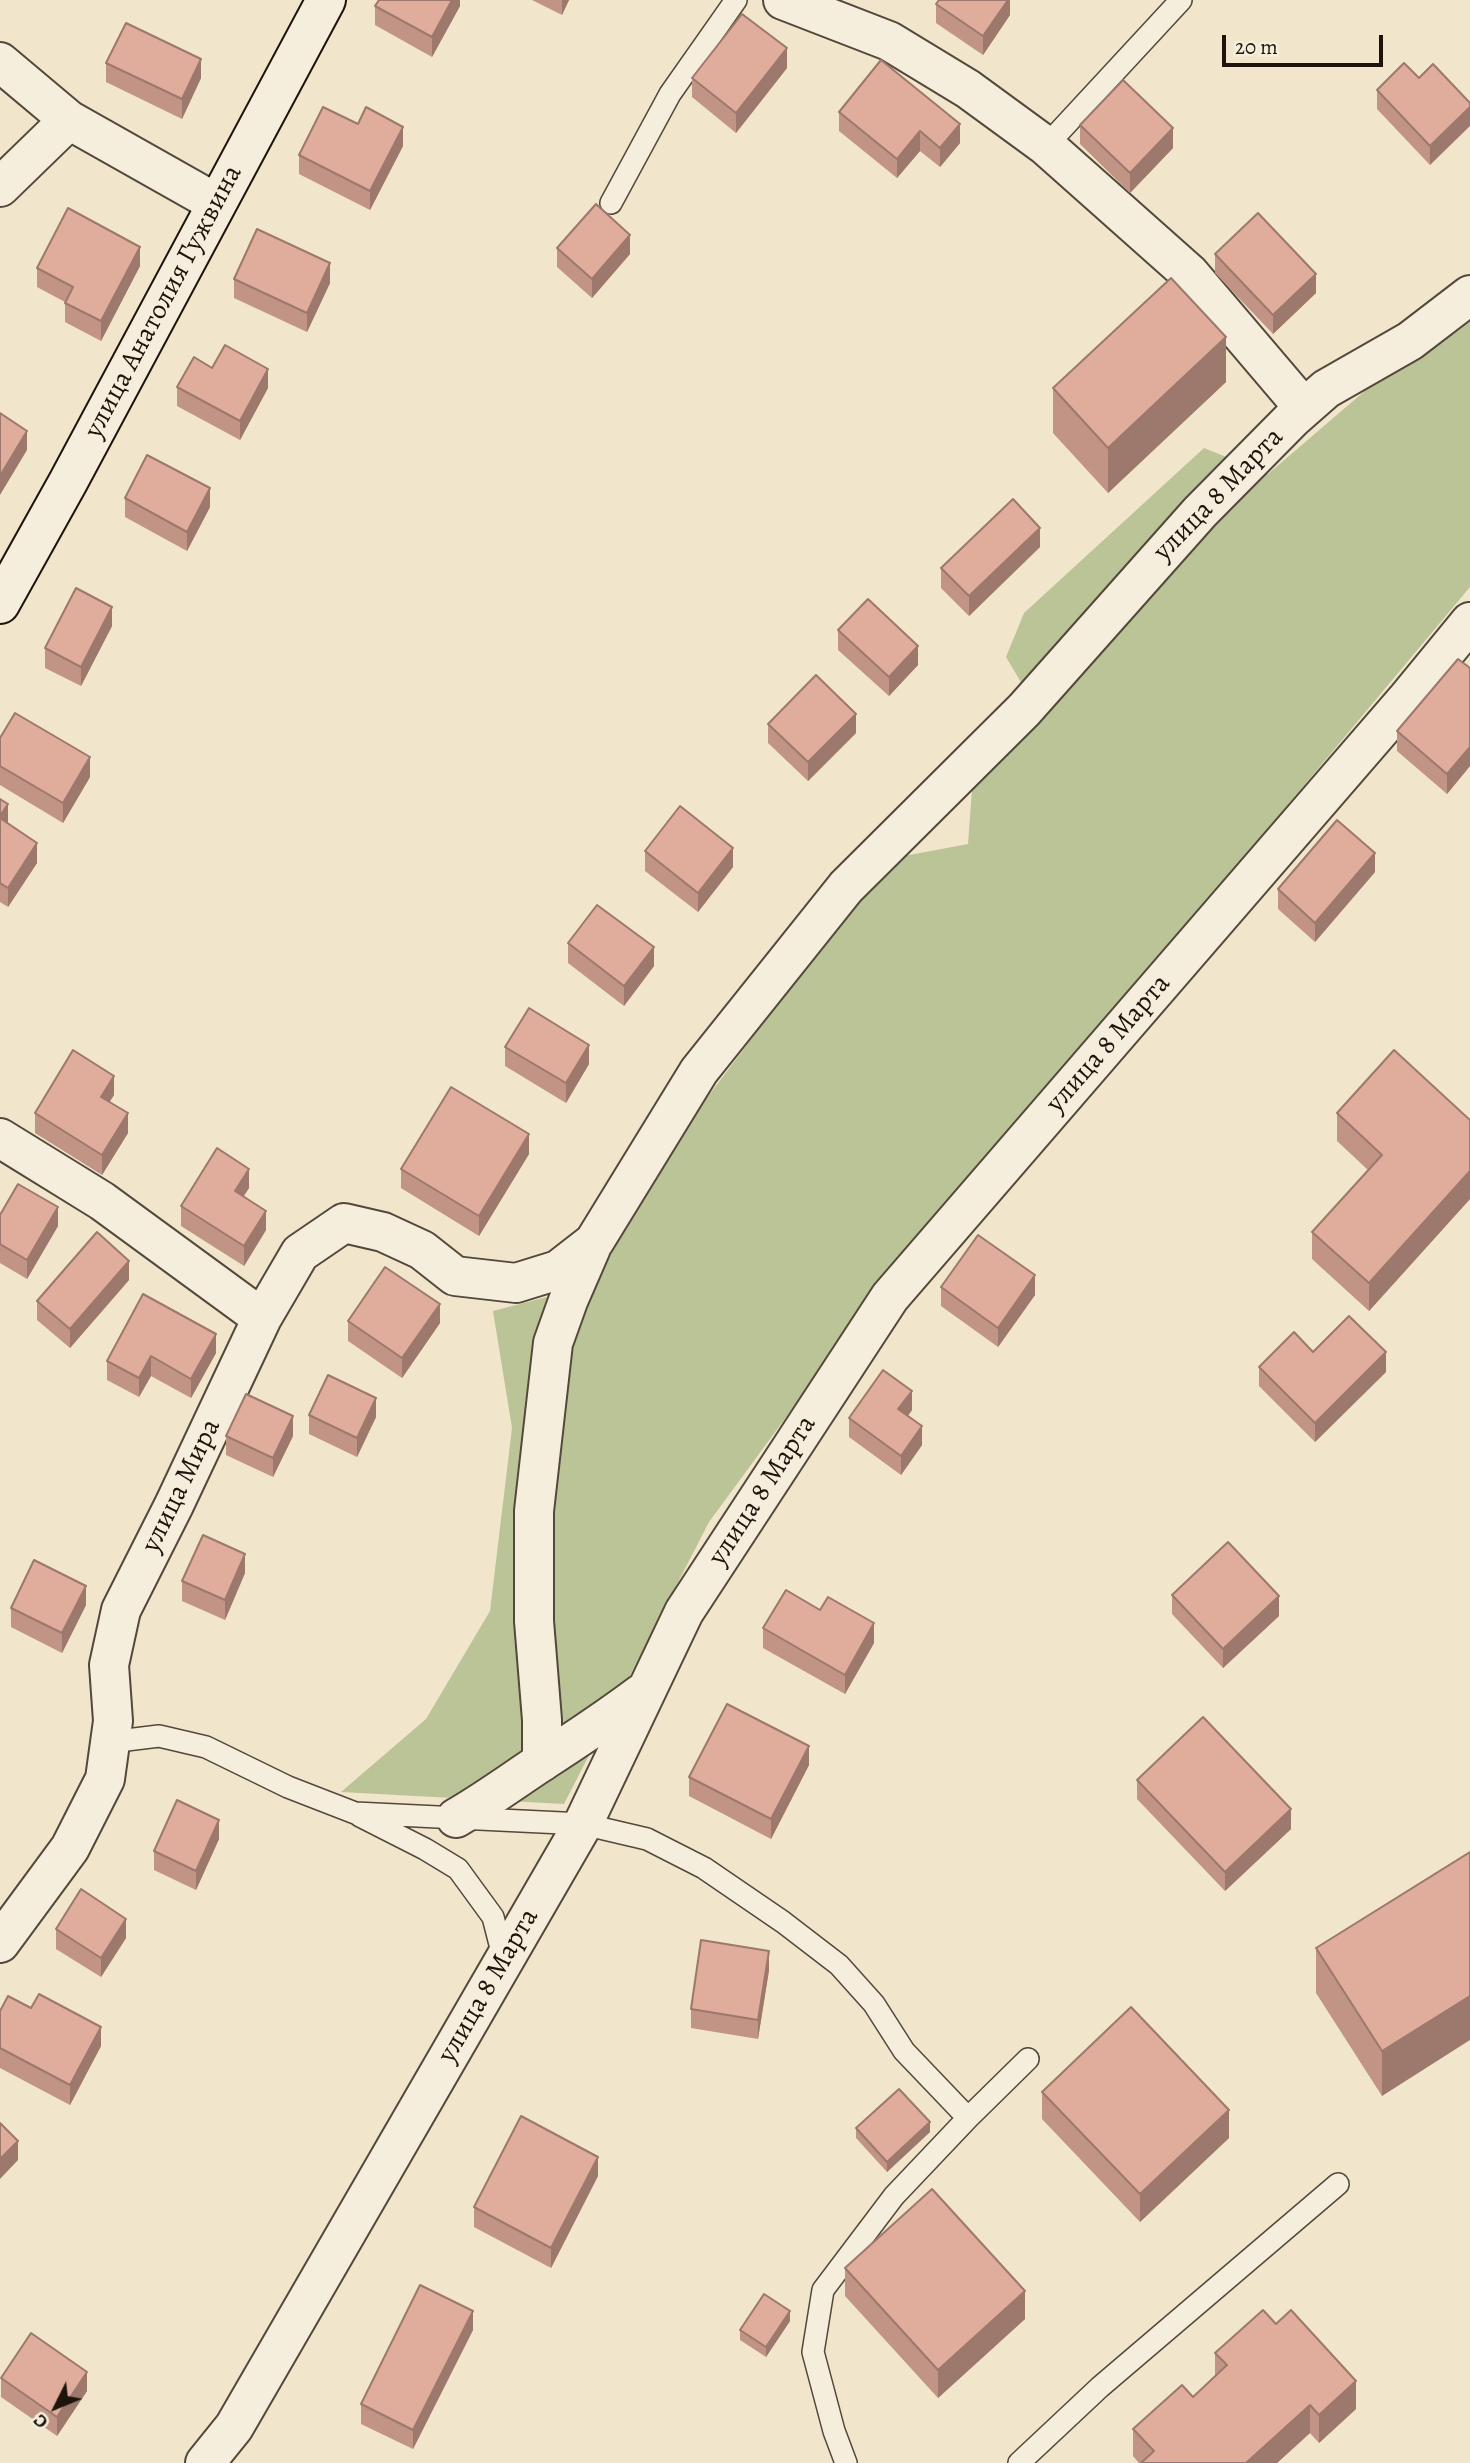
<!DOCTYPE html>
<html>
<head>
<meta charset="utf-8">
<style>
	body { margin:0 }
	#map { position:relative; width:1470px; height:2463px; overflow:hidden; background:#f1e5cb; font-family:Alegreya,serif }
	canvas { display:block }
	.north { position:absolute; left:21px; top:2372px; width:70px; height:70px; -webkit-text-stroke:5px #f6eedd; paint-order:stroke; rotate:227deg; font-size:19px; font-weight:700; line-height:28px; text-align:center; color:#1e140b }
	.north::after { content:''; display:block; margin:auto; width:24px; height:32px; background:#1e140b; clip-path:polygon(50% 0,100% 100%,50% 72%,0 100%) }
	.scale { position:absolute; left:1222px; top:35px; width:161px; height:32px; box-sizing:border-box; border:4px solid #1e140b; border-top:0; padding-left:9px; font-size:21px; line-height:24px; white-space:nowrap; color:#1e140b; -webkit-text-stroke:5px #f6eedd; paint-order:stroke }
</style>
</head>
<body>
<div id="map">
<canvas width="1470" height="2463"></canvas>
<div class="north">С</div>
<div class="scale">20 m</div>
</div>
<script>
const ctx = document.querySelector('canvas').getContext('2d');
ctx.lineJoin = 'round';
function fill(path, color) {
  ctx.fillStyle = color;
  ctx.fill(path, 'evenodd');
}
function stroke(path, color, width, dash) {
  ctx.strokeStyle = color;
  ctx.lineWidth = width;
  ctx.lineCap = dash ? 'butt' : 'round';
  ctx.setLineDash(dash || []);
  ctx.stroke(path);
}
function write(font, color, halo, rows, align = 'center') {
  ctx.font = font + ' Alegreya,serif';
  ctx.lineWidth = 7;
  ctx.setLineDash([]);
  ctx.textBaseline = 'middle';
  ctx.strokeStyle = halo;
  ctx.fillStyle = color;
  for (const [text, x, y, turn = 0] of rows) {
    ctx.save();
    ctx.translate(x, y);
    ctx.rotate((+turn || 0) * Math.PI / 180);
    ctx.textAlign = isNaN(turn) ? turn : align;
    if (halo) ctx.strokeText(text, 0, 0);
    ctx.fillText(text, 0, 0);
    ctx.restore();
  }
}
const green = new Path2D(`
	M1470 305V587L1189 923 906 1254 709 1522 564 1804 341 1792 426 1719 490 1611 512 1428 493 1311 585 1287 671 1145 888 859 968 844 972 790 1025 689 1006 657 1024 613 1204 448 1268 474 1416 347Z`);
const lane = new Path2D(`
	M1046 146 1181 0
	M611 203 670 94 736 0
	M110 1742 159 1736 206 1747 288 1787 355 1813 583 1824 647 1839 704 1868 783 1922 839 1965 874 2004 904 2051 968 2118
	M360 1816 425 1849 458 1869 493 1917 504 1960
	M846 2463 834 2431 813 2352 823 2290 894 2196 968 2118 1028 2059
	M1019 2463 1100 2387 1338 2184`);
const street = new Path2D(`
	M783 0 889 41 968 89 1046 146 1190 274 1304 408
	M0 62 69 120 216 203
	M0 187 69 120
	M0 1138 102 1201 262 1318 174 1505 121 1610 109 1665 113 1721 105 1779 70 1848 0 1943
	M262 1318 300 1253 344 1223 383 1232 422 1250 455 1276 516 1283 558 1270 594 1242 699 1071 846 887 1024 710 1200 512 1293 418 1326 389 1410 341 1470 295
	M542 1762V1720L534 1621V1511L553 1343 568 1301 591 1248
	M456 1818C487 1800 514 1780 543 1761 577 1739 610 1717 642 1693
	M205 2463 234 2427 583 1824 684 1612 890 1297 1406 700 1470 622`);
const secondary = new Path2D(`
	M0 604 68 482 326 0`);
const wall = new Path2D(`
	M460 0V6L432 57 375 25V6Z
	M532 0H569L562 15Z
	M1010 0V15L983 55 936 23V4Z
	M881 60 960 143 940 167 920 151 897 178 839 131V112Z
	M106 63 201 78 182 119 106 82Z
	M787 68 736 133 692 97V78Z
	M1419 78 1470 103 1430 165 1377 109V90Z
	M1080 125 1173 148 1130 193 1080 144Z
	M403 146 370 210 299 174V155Z
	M557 248 630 254 592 298 557 267Z
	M1215 254 1316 293 1273 334 1215 273Z
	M140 266 101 341 65 322V302L37 287V268Z
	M234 279 330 283 307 332 234 298Z
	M212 368 268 388 240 440 177 406V387Z
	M1226 382 1108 493 1053 433V388Z
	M125 498 210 507 187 551 125 517Z
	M1040 547 969 616 941 588V568Z
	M112 626 81 686 45 668V648Z
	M838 630 918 665 889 696 838 650Z
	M1470 668V766L1447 794 1397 751V731Z
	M768 724 856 733 808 781 768 743Z
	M0 738 90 777 63 823 0 785Z
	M0 799 8 824 37 863 8 907 0 902Z
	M645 851 733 867 698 912 645 871Z
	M1375 872 1315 942 1278 909V889Z
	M568 943 654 966 624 1006 568 963Z
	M505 1047 589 1064 566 1103 505 1066Z
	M114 1095 109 1102 128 1133 102 1175 35 1133V1113Z
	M1337 1113 1470 1120V1199L1369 1311 1312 1259V1232L1368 1170 1337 1141Z
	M529 1154 479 1236 401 1188V1169Z
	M249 1188 243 1196 266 1230 244 1266 181 1226V1206Z
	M0 1215 58 1226 27 1279 0 1263Z
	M129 1280 70 1348 37 1320V1301Z
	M941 1287 1035 1295 998 1347 941 1306Z
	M143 1294 216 1353 191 1398 151 1376 139 1397 107 1380V1361Z
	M348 1321 440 1323 402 1378 348 1341Z
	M1259 1367 1386 1372 1315 1442 1259 1386Z
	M912 1410 908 1416 922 1445 901 1475 849 1437V1418Z
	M309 1415 376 1417 357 1457 309 1434Z
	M226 1436H293L273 1477 226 1455Z
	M245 1573 225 1620 182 1601V1581Z
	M1172 1595 1279 1616 1223 1668 1172 1614Z
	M86 1605 62 1653 11 1627V1608Z
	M763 1628 874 1643 845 1694 763 1648Z
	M809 1765 771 1839 689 1796V1777Z
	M1137 1780 1291 1829 1225 1891 1137 1799Z
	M219 1839 196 1890 154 1870V1851Z
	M1470 1852 1382 2096 1316 1993V1948Z
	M56 1929 126 1938 101 1977 56 1949Z
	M769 1970 758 2039 691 2028V2009Z
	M0 2011 101 2046 70 2105 0 2068Z
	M1042 2092 1229 2138 1140 2222 1042 2119Z
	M856 2128 930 2132 887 2172 856 2138Z
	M598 2176 551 2268 474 2227V2207Z
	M845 2268 1025 2319 938 2398 845 2296Z
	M790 2321 766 2357 740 2340V2330Z
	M473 2330 413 2449 361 2424V2404Z
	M1215 2353 1356 2409 1319 2443 1310 2433 1277 2463H1139L1133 2456V2429L1193 2397 1215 2376Z
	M1 2378 87 2391 57 2436 1 2397Z`);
const shadedWall = new Path2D(`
	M452 0H460V6L432 57V37Z
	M562 0H569L562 15Z
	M1008 0H1010V15L983 55V36Z
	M787 48V68L736 133V113Z
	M201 59V78L182 119V99Z
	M1470 107V126L1430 165V146Z
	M960 124V143L940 167V148Z
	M403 127V146L370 210V191Z
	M1173 128V148L1130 193V173Z
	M920 131V151L897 178V159Z
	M630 235V254L592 298V279Z
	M140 247V266L101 341V321Z
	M330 263V283L307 332V313Z
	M1316 274V293L1273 334V315Z
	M1226 337V382L1108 493V448Z
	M268 369V388L240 440V421Z
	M27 431V450L0 495V476Z
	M210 488V507L187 551V532Z
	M1040 528V547L969 616V596Z
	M112 607V626L81 686V667Z
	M918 646V665L889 696V677Z
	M856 714V733L808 781V762Z
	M1470 747V766L1447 794V774Z
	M90 757V777L63 823V803Z
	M8 804V823L0 835V816Z
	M37 843V863L8 907V888Z
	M733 848V867L698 912V893Z
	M1375 853V872L1315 942V923Z
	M654 947V966L624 1006V986Z
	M589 1045V1064L566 1103V1083Z
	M114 1076V1095L101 1116V1097Z
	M128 1113V1133L102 1175V1155Z
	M529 1134V1154L479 1236V1216Z
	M249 1169V1188L235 1210V1191Z
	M1470 1171V1199L1369 1311V1283Z
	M58 1207V1226L27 1279V1260Z
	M266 1211V1230L244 1266V1246Z
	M129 1261V1280L70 1348V1329Z
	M1035 1275V1295L998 1347V1328Z
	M440 1304V1323L402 1378V1358Z
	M216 1334V1353L191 1398V1379Z
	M1386 1352V1372L1315 1442V1423Z
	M151 1356V1376L139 1397V1378Z
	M912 1391V1410L898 1428V1409Z
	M376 1398V1417L357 1457V1438Z
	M293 1416V1436L273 1477V1458Z
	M922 1426V1445L901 1475V1456Z
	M245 1554V1573L225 1620V1600Z
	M86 1586V1605L62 1653V1633Z
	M1279 1596V1616L1223 1668V1649Z
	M874 1623V1643L845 1694V1675Z
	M809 1746V1765L771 1839V1819Z
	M1291 1809V1829L1225 1891V1872Z
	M219 1820V1839L196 1890V1871Z
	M126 1919V1938L101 1977V1958Z
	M769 1951V1970L758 2039V2020Z
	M1470 1996V2040L1382 2096V2051Z
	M101 2027V2046L70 2105V2085Z
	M1229 2110V2138L1140 2222V2194Z
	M930 2122V2132L887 2172V2162Z
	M18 2141V2160L0 2179V2159Z
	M598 2157V2176L551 2268V2248Z
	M1025 2291V2319L938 2398V2370Z
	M473 2311V2330L413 2449V2430Z
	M790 2311V2321L766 2357V2347Z
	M87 2372V2391L57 2436V2417Z
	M1356 2381V2409L1319 2443V2415Z
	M1310 2405V2433L1277 2463H1246Z`);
const building = new Path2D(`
	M379 0H452L432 37 375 6Z
	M939 0H1008L983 36 936 4Z
	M742 14 787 48 736 113 692 78Z
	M126 23 201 59 182 99 106 63Z
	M881 60 960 124 940 148 920 131 897 159 839 112Z
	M1404 63 1419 78 1433 64 1470 103V107L1430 146 1377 90Z
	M1123 80 1173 128 1130 173 1080 125Z
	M323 107 358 124 366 107 403 127 370 191 299 155Z
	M596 204 630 235 592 279 557 248Z
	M68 208 140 247 101 321 65 303 73 287 37 268Z
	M1258 213 1316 274 1273 315 1215 254Z
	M257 229 330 263 307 313 234 279Z
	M1171 278 1226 337 1108 448 1053 388Z
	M225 345 268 369 240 421 177 387 194 357 212 368Z
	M0 413 27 431 0 476Z
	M147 455 210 488 187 532 125 498Z
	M1013 499 1040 528 969 596 941 568Z
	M76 588 112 607 81 667 45 648Z
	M868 599 918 646 889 677 838 630Z
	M1458 659 1470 668V747L1447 774 1397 731Z
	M816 675 856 714 808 762 768 724Z
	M15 713 90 757 63 803 0 766V738Z
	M0 799 8 804 0 816Z
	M680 806 733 848 698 893 645 851Z
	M0 818 37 843 8 888 0 883Z
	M1337 820 1375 853 1315 923 1278 889Z
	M597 905 654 947 624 986 568 943Z
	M529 1008 589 1045 566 1083 505 1047Z
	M73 1050 114 1076 101 1097 128 1113 102 1155 35 1113Z
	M1394 1050 1470 1120V1171L1369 1283 1312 1232 1382 1155 1337 1113Z
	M451 1087 529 1134 479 1216 401 1169Z
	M217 1148 249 1169 235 1191 266 1211 244 1246 181 1206Z
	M18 1184 58 1207 27 1260 0 1244V1215Z
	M97 1232 129 1261 70 1329 37 1301Z
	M978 1235 1035 1275 998 1328 941 1287Z
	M385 1267 440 1304 402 1358 348 1321Z
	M143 1294 216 1334 191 1379 151 1356 139 1378 107 1361Z
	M1349 1316 1386 1352 1315 1423 1259 1367 1294 1332 1313 1352Z
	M883 1370 912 1391 898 1409 922 1426 901 1456 849 1418Z
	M328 1375 376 1398 357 1438 309 1415Z
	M246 1394 293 1416 273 1458 226 1436Z
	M203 1535 245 1554 225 1600 182 1581Z
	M1228 1542 1279 1596 1223 1649 1172 1595Z
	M34 1560 86 1586 62 1633 11 1608Z
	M786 1590 820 1610 828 1597 874 1623 845 1675 763 1628Z
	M727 1704 809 1746 771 1819 689 1777Z
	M1203 1717 1291 1809 1225 1872 1137 1780Z
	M177 1800 219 1820 196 1871 154 1851Z
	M1470 1852V1996L1382 2051 1316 1948Z
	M81 1889 126 1919 101 1958 56 1929Z
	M701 1940 769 1951 758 2020 691 2009Z
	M39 1994 101 2027 70 2085 0 2048V2011L8 1996 31 2008Z
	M1131 2007 1229 2110 1140 2194 1042 2092Z
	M899 2089 930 2122 887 2162 856 2128Z
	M521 2116 598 2157 551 2248 474 2207Z
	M0 2123 18 2141 0 2159Z
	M932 2189 1025 2291 938 2370 845 2268Z
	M420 2285 473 2311 413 2430 361 2404Z
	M764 2294 790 2311 766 2347 740 2330Z
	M1263 2310 1276 2324 1291 2310 1356 2381 1319 2415 1310 2405 1246 2463H1141L1154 2451 1133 2429 1182 2385 1193 2397 1227 2365 1215 2353Z
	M31 2333 87 2372 57 2417 1 2378Z`);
const streetNames = [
	["улица Анатолия Гужвина",164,302,-62],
	["улица 8 Марта",1219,495,-46],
	["улица 8 Марта",1109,1044,-49],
	["улица Мира",182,1486,-64],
	["улица 8 Марта",763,1491,-57],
	["улица 8 Марта",489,1986,-60]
];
fill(green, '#bbc497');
stroke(lane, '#53483b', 24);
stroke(street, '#53483b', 42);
stroke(secondary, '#1e140b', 42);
stroke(lane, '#f6eedd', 21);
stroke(street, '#f6eedd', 38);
stroke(secondary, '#f6eedd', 38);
fill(wall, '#c19485');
fill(shadedWall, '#9d786c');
fill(building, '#e0ac9b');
stroke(building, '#9d786c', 2);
write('28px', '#1e140b', '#f6eedd', streetNames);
</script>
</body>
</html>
